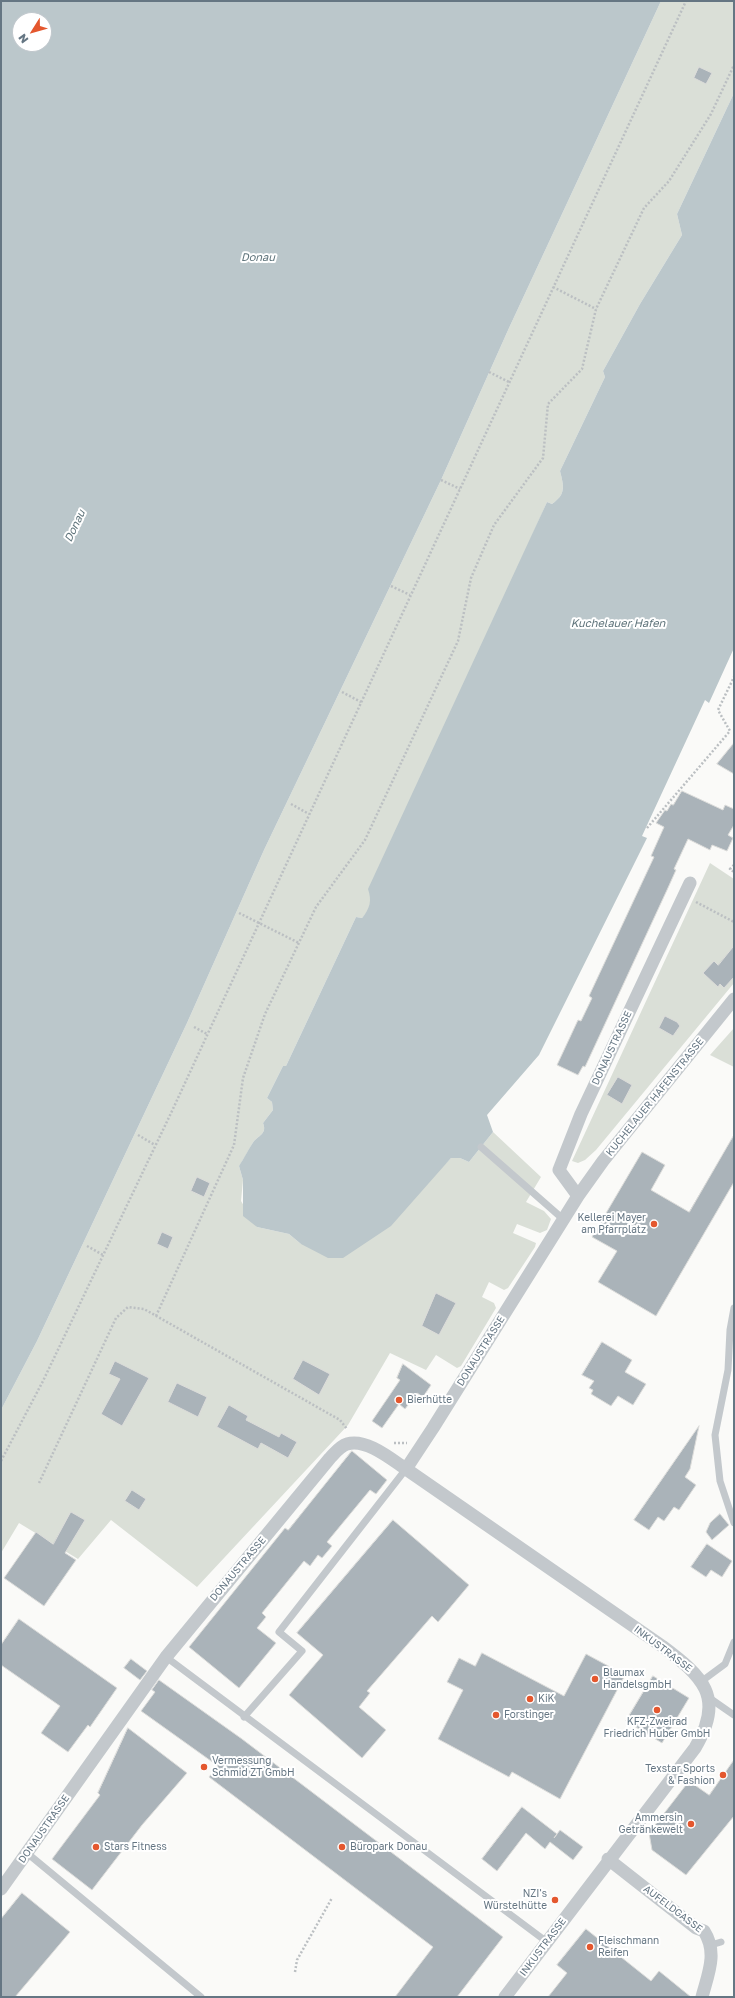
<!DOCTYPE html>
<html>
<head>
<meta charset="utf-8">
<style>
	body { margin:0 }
	#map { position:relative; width:735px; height:1998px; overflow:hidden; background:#fafaf8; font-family:"Golos Text",sans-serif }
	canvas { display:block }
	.frame { position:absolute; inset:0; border:2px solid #657683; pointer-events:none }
	.north { position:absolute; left:12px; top:12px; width:40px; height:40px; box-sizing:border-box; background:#fff; border:1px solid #c1c8cd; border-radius:50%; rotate:233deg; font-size:11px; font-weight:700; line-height:16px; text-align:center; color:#657683 }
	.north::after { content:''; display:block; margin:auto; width:14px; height:18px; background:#e4572e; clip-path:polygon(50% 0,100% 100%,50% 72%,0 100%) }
</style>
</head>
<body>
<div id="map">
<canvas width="735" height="1998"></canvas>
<div class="frame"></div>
<div class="north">N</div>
</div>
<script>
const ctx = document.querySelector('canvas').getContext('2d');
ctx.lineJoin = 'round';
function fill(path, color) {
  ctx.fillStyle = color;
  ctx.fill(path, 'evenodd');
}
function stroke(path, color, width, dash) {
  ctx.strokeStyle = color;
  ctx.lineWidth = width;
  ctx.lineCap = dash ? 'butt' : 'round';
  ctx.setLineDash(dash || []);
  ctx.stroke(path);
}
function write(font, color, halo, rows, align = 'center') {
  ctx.font = font + ' "Golos Text",sans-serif';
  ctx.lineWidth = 4;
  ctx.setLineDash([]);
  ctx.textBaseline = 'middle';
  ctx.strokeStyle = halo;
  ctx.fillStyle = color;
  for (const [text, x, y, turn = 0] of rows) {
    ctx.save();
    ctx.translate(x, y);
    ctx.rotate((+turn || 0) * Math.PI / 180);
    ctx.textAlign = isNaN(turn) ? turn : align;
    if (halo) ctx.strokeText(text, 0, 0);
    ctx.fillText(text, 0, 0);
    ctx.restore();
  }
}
const green = new Path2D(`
	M661 1H734V93L677 214 682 235 640 304 603 371 605 377 560 471C564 487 566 494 552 504L547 502 371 898 369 910 362 918 356 917 286 1066H283L267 1098 272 1102 273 1110 263 1123C267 1133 260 1135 254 1141 251 1145 243 1161 239 1166L243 1180 241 1201 257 1227 289 1234 301 1244 441 1168 451 1158H460L469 1162 493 1132 541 1177 526 1202 544 1211 551 1219 547 1230 540 1233 517 1224 513 1233 536 1243 535 1247 508 1288 504 1290 489 1282 482 1297 494 1303 496 1308 461 1366 457 1368 436 1355 426 1370 390 1353 348 1425 197 1587 111 1520 78 1559 19 1523 1 1553V1410L37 1341 187 1023 264 850 441 480 509 328Z
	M710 863 734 879V983L596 1150 585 1160 578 1163 572 1161Z
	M734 1028V1067L710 1055Z`);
const water = new Path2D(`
	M1 1H661L509 328 441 480 264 850 187 1023 37 1341 1 1410ZM20 20H44V44H20Z
	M734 93V648L709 703 705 700 642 836 647 838 539 1055 487 1115 493 1132 469 1162 460 1158H451L391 1226 343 1258H328L301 1244 289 1234 257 1227 243 1216V1180L239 1166C243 1160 251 1145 254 1141 260 1135 267 1133 263 1123L273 1110 272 1102 267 1098 283 1066H286L356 917 362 918C370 908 372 901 368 889L547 502 552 504C566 494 564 487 560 471L605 377 603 371 640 304 682 235 677 214Z`);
const building = new Path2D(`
	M699 67 712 73 706 84 694 78Z
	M734 743V774L717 764Z
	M682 791 723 810 725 805 734 809V825L728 835 733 838 727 851 712 845 710 850 688 839 674 869 676 870 667 890 585 1067 583 1066 578 1075 557 1065 578 1020 581 1021 592 998 589 996 654 857 651 856 664 827 656 823 665 810 667 811 671 804 673 805Z
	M734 946V977L724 988 720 984 718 987 703 973 714 961 718 965Z
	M665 1016 677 1022 680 1026 673 1036 659 1028Z
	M618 1077 632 1085 622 1104 607 1095Z
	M734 1135V1182L656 1316 598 1282 617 1251 592 1237 642 1152 665 1165 651 1190 689 1212Z
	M197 1177 210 1183 204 1197 191 1191Z
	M162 1232 173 1237 168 1249 157 1244Z
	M436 1293 456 1303 439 1335 422 1326Z
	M602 1342 632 1360 625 1372 646 1384 633 1405 618 1396 611 1406 591 1394 593 1390 589 1388 594 1381 582 1375Z
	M303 1360 330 1374 319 1395 293 1379Z
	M115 1361 149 1378 122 1426 101 1414 120 1379 109 1374Z
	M403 1364 431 1385 423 1397 417 1393 405 1409 399 1404 382 1428 372 1421 400 1380 397 1378Z
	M177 1383 207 1397 198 1417 168 1402Z
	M229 1405 248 1416 246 1420 279 1437 281 1433 297 1442 288 1458 261 1443 258 1449 217 1427Z
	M699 1426 690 1469 685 1477 696 1485 679 1510 674 1507 664 1521 658 1517 649 1530 634 1520Z
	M352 1451 387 1480 376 1494 370 1490 327 1542 332 1546 322 1558 318 1555 310 1566 304 1561 262 1613 266 1617 257 1628 276 1643 239 1688 189 1647 285 1528 288 1530Z
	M132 1490 146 1499 139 1510 125 1501Z
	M71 1512 85 1520 65 1553 76 1560 44 1606 4 1578 36 1532 53 1544Z
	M720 1514 729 1525 712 1540 706 1532 710 1523Z
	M393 1520 469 1585 438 1622 432 1616 367 1691 370 1693 359 1707 386 1730 362 1758 289 1695 323 1655 297 1633Z
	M707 1544 732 1561 722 1577 711 1570 706 1577 691 1567Z
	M19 1619 117 1688 90 1727 88 1725 68 1752 41 1733 60 1706 1 1665V1645Z
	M482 1653 564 1696 586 1654 625 1675 560 1799 512 1772 509 1777 438 1739 463 1690 447 1682 459 1658 475 1666Z
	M131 1659 147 1671 140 1680 124 1668Z
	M653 1676 689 1698 662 1743 626 1721Z
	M159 1680 242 1739 503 1937 457 1997H395L433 1947 209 1777 218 1766 141 1711 155 1692 152 1690Z
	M128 1728 187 1773 142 1825 92 1890 52 1859 100 1795 98 1793Z
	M734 1760V1816L686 1875 652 1850 649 1833 689 1781 709 1795Z
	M522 1807 557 1834 554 1838 560 1830 583 1847 573 1860 550 1842 545 1849 526 1833 497 1871 482 1859Z
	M22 1893 70 1932 15 1997H1V1919Z
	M586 1929 651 1981 659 1971 691 1997H548L567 1973 557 1965Z`);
const path = new Path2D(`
	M553 287 596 309
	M489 372 509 382
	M441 480 460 489
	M391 586 410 595
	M342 692 361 702
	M291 804 309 814
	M647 828 730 731 718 710 734 677
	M734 865 730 869 734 872
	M696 902 734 922
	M239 913 299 943
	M194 1027 207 1034
	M138 1135 155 1145
	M87 1246 103 1255
	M156 1316 234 1145 243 1078 265 1014 316 907 365 840 458 641 471 578 494 525 543 458 548 404 582 369 596 309 644 208 669 181 711 114 734 65
	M394 1443H407
	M1 1461 43 1381 172 1111 686 1
	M39 1483 116 1318 128 1307 144 1309 340 1420 347 1429
	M295 1972 297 1960 332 1898`);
const lane = new Path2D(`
	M481 1147 563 1219
	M734 1308 730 1330 728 1370 715 1435 720 1481 734 1523
	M166 1657 547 1942
	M702 1681 725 1664 734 1642
	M708 1697 734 1715
	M244 1717 302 1651 279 1632 406 1469
	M27 1853 201 1997
	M711 1945 721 1942`);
const street = new Path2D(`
	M578 1196 559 1170 581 1114 690 883
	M406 1469 433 1428 578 1196 603 1161 734 999
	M608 1859 696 1928 704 1931C718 1953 708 1974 702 1997
	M1 1889 166 1657 330 1458C335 1453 340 1446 347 1444 366 1438 391 1459 406 1469L662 1646C702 1676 726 1697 695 1748L505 1997`);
const markers = [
	[654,1224,4,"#e4572e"],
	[399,1400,4,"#e4572e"],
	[595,1679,4,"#e4572e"],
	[530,1699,4,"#e4572e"],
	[657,1710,4,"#e4572e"],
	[496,1715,4,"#e4572e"],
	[204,1767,4,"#e4572e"],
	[723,1775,4,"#e4572e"],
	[691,1824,4,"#e4572e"],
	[96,1847,4,"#e4572e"],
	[342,1847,4,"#e4572e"],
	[555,1900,4,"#e4572e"],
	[590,1947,4,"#e4572e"]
];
const streetNames = [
	["DONAUSTRASSE",612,1048,-65],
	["KUCHELAUER HAFENSTRASSE",655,1097,-51],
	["DONAUSTRASSE",481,1351,-58],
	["DONAUSTRASSE",238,1569,-50],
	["INKUSTRASSE",663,1649,37],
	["DONAUSTRASSE",44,1829,-55],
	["AUFELDGASSE",673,1909,37],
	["INKUSTRASSE",543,1947,-53]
];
const poiNames = [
	["Kellerei Mayer",646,1218,"right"],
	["am Pfarrplatz",646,1230,"right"],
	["Bierhütte",407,1400],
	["Blaumax",603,1673],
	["HandelsgmbH",603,1685],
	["KiK",538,1699],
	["Forstinger",504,1715],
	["KFZ-Zweirad",657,1722,"center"],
	["Friedrich Huber GmbH",657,1734,"center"],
	["Vermessung",212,1761],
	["Schmid ZT GmbH",212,1773],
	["Texstar Sports",715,1769,"right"],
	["& Fashion",715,1781,"right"],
	["Ammersin",683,1818,"right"],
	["Getränkewelt",683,1830,"right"],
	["Stars Fitness",104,1847],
	["Büropark Donau",350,1847],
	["NZI's",547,1894,"right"],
	["Würstelhütte",547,1906,"right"],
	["Fleischmann",598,1941],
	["Reifen",598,1953]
];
const waterNames = [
	["Donau",258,258],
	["Donau",75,526,-65],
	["Kuchelauer Hafen",618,624]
];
fill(green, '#dadfd7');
fill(water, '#bbc7cb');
fill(building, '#aab3b9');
stroke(building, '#dcdcda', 1);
stroke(path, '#bbbfc2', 2.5, [2, 2]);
stroke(lane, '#c3c8cc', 7);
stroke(street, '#c3c8cc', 13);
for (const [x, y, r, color] of markers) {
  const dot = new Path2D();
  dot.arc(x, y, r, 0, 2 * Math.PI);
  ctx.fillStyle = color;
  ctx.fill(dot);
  stroke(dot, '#fff', 1.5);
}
write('10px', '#657683', '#fff', streetNames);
write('10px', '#657683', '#fff', poiNames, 'left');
write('italic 11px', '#60757c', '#fff', waterNames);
</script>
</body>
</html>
